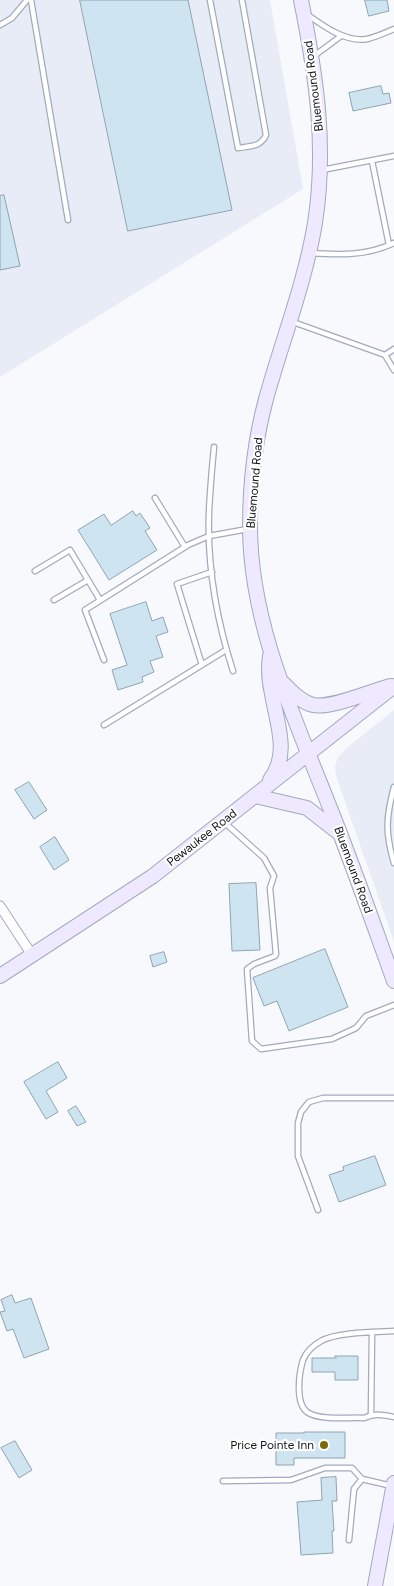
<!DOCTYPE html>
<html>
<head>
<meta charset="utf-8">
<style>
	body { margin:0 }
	canvas { display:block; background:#f7f9fd }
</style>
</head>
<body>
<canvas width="394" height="1586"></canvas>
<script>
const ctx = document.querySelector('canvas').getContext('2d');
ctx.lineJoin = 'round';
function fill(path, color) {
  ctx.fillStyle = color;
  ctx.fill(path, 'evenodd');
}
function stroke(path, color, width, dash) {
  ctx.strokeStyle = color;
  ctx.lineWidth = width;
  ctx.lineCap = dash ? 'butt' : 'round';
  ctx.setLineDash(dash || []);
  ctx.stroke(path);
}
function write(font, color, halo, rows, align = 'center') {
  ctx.font = font + ' Figtree,sans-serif';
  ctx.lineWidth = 4.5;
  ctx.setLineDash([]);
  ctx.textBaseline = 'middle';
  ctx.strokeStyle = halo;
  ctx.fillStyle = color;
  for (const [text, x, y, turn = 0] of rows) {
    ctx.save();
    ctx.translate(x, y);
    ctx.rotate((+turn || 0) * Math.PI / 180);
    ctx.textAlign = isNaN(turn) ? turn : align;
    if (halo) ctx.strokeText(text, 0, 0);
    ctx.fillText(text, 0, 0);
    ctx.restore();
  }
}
const built = new Path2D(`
	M0 0H270L303 189 0 377Z
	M394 710V942L336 776 335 767 338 757 349 746Z`);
const building = new Path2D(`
	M80 0H188L232 210 128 231Z
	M365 0H387L389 11 369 16Z
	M381 86 383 94 389 93 391 103 353 111 349 93Z
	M4 195 20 266 0 270V196Z
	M133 511 136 516 140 513 150 528 145 531 157 550 109 580 78 530 104 514 111 525Z
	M146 602 152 621 163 617 168 632 156 636 163 657 150 661 154 672 142 677 143 682 118 690 112 670 127 665 110 614Z
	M29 782 47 810 34 819 15 790Z
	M55 837 69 860 54 870 40 847Z
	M256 883 260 950 232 951 229 884Z
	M325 949 348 1007 289 1031 277 1001 264 1006 253 978Z
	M164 952 167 962 153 967 150 956Z
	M58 1062 67 1078 46 1091 58 1112 46 1119 24 1082Z
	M76 1106 86 1122 77 1126 68 1111Z
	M375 1156 386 1185 339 1202 329 1175 344 1170 343 1167Z
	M12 1295 15 1303 31 1298 49 1349 24 1358 13 1329 7 1331 0 1312 5 1311 1 1300Z
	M335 1356H358V1380H335V1372H312V1358H336Z
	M304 1432H345V1458H294V1465H276V1433H304Z
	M15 1441 32 1470 19 1478 1 1448Z
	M336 1477 337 1501H332L334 1531H332L333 1553 301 1555 297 1502 322 1500 321 1478Z`);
const lane = new Path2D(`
	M31 0 68 220
	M210 0 238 148C250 146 261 147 266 135L242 0
	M308 15C323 26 347 43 367 39 376 37 385 33 394 29
	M0 25 12 18 27 0
	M314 56 341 36
	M372 161 389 245
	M322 170 394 156
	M310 253C339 255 367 256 394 243
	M293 322 385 355 394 370
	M385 355 394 349
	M214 447C212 468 210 490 209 512 207 565 217 621 233 671
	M155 498 185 547
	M35 571 70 550 100 600
	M54 600 88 580
	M104 660 85 610 188 545 209 536 248 529
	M202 665 177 584 212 572
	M104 725 226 650
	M394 787C386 817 385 833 394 863
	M224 822 264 858 274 876 270 888 276 954 275 956 254 964 247 969 252 1041 261 1049 332 1039 356 1028 366 1016 394 1005
	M318 1210 298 1156V1123L301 1112 309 1102 323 1098H394
	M394 1331C376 1332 336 1332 321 1341 314 1345 306 1352 303 1360 299 1373 295 1403 307 1412 320 1421 349 1417 364 1418 375 1413 383 1415 394 1417
	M371 1415 372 1332
	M223 1481 291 1480 325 1468H352L362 1479 392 1486
	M349 1540 354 1489 362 1479`);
const street = new Path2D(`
	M0 906 32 955`);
const secondary = new Path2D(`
	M301 0C316 75 327 146 315 223 305 283 282 341 266 399 255 440 250 484 250 526 250 625 295 718 330 808 353 865 373 923 394 981
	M270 656C268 669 269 681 272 694 277 724 290 754 270 780
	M284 684C292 692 301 702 313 705 330 709 372 691 390 686
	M255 796 307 808 339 833
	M0 976 153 876 394 686
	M375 1586 394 1483`);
const markers = [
	[324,1445,5,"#7a6b04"]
];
const streetNames = [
	["Bluemound Road",314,86,-97],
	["Bluemound Road",255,483,-85],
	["Pewaukee Road",202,838,-38],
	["Bluemound Road",353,870,70]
];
const poiNames = [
	["Price Pointe Inn",314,1445]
];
fill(built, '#e7ecf7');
fill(building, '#cee5f1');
stroke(building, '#8fa4b0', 1);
stroke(lane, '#a1aabe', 7);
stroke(street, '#a1aabe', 11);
stroke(secondary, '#a1aabe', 16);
stroke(lane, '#fff', 4.5);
stroke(street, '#fff', 9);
stroke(secondary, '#efe9ff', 14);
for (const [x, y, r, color] of markers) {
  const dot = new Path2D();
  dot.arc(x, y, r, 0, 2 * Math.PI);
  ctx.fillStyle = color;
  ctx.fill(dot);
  stroke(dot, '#fff', 2);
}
write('12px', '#11151c', '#fff', streetNames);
write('12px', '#11151c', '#fff', poiNames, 'right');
</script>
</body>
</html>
